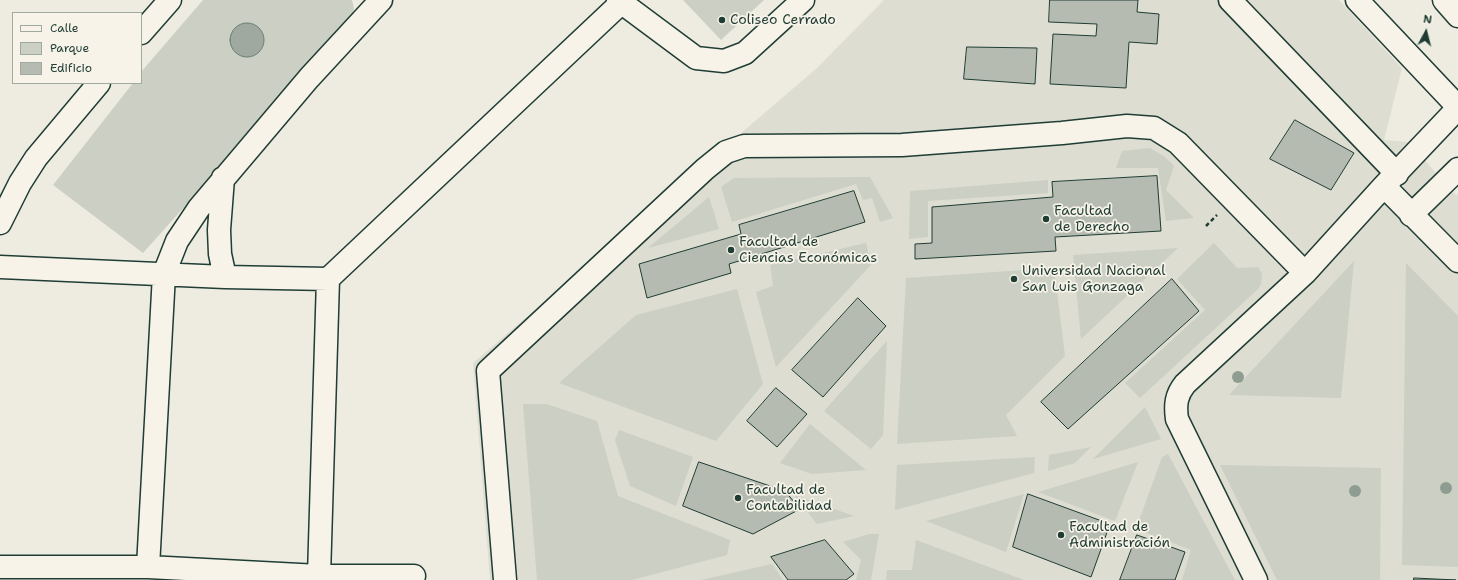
<!DOCTYPE html>
<html>
<head>
<meta charset="utf-8">
<style>
	body { margin:0 }
	#map { position:relative; width:1458px; height:580px; overflow:hidden; background:#eeece1; font-family:"Shantell Sans",sans-serif }
	canvas { display:block }
	.legend { position:absolute; left:12px; top:12px; width:130px; height:72px; box-sizing:border-box; background:#f7f3e8; border:1px solid #a1aaa0; margin:0; padding:5px 7px; list-style:none; font-size:12px; color:#1f3d34 }
	.legend li { display:flex; align-items:center; gap:8px; height:20px }
	.legend b { width:20px; border:1px solid #a1aaa0 }
	.north { position:absolute; left:1406px; top:12px; width:40px; height:40px; -webkit-text-stroke:3px #f7f3e8; paint-order:stroke; rotate:7deg; font-size:11px; font-weight:700; line-height:16px; text-align:center; color:#1f3d34 }
	.north::after { content:''; display:block; margin:auto; width:14px; height:18px; background:#1f3d34; clip-path:polygon(50% 0,100% 100%,50% 72%,0 100%) }
</style>
</head>
<body>
<div id="map">
<canvas width="1458" height="580"></canvas>
<ul class="legend">
<li><b style="height:5px;background:#f7f3e8"></b>Calle</li>
<li><b style="height:11px;background:#cccfc4"></b>Parque</li>
<li><b style="height:11px;background:#b5bbb0"></b>Edificio</li>
</ul>
<div class="north">N</div>
</div>
<script>
const ctx = document.querySelector('canvas').getContext('2d');
ctx.lineJoin = 'round';
function fill(path, color) {
  ctx.fillStyle = color;
  ctx.fill(path, 'evenodd');
}
function stroke(path, color, width, dash) {
  ctx.strokeStyle = color;
  ctx.lineWidth = width;
  ctx.lineCap = dash ? 'butt' : 'round';
  ctx.setLineDash(dash || []);
  ctx.stroke(path);
}
function write(font, color, halo, rows, align = 'center') {
  ctx.font = font + ' "Shantell Sans",sans-serif';
  ctx.lineWidth = 3.5;
  ctx.setLineDash([]);
  ctx.textBaseline = 'middle';
  ctx.strokeStyle = halo;
  ctx.fillStyle = color;
  for (const [text, x, y, turn = 0] of rows) {
    ctx.save();
    ctx.translate(x, y);
    ctx.rotate((+turn || 0) * Math.PI / 180);
    ctx.textAlign = isNaN(turn) ? turn : align;
    if (halo) ctx.strokeText(text, 0, 0);
    ctx.fillText(text, 0, 0);
    ctx.restore();
  }
}
const built = new Path2D(`
	M884 0H1339L1402 68 1384 140 1408 142 1456 195 1458 194V580H490L473 363 817 68Z`);
const green = new Path2D(`
	M203 0H352L354 9 348 24 143 253 53 185 133 83H141V72Z
	M683 0H764L721 40Z
	M1150 148 1165 157 1174 166 1166 190 1194 218 1166 221 1158 168H1116L1122 151Z
	M870 177 893 218 880 222 872 198 863 200 856 184 732 222 721 187 734 178Z
	M1048 180V193L928 201V237L909 239 910 191Z
	M709 197 719 229 648 248Z
	M866 243 871 265 776 367 756 292 773 286 770 265Z
	M1214 243 1237 268 1258 267 1262 274 1261 284 1258 289 1140 398 1125 383 1205 310 1177 279Z
	M1178 248 1081 339 1073 255Z
	M1354 261 1341 398 1229 395Z
	M1406 263 1458 316V567L1402 565Z
	M1054 268 1065 356 1006 415 1017 436 897 444 906 278Z
	M737 289 763 384 716 441 559 383 636 315Z
	M887 341 883 435 871 449 824 411Z
	M523 404H547L597 421 618 496 730 540 727 555 632 580H537Z
	M1145 407 1161 439 1093 459Z
	M810 424 866 470 812 474 780 463Z
	M619 430 693 457 676 506 630 486 615 440Z
	M1091 447 1075 463 1048 471 1049 455Z
	M1168 454 1235 580H1182L1191 550 1136 529 1162 457Z
	M1035 457 1034 473 895 510 897 465Z
	M1138 462 1115 521 1038 492Z
	M1220 465 1381 468 1380 580H1277Z
	M1024 494 1006 552 926 521Z
	M794 495 854 516 817 524Z
	M869 534H879L871 580H856L861 560 843 542Z
	M916 540 1024 580H886L887 570H912Z
	M772 564 783 580H701Z`);
const water = new Path2D(`
	M230 40a17 17 0 1 1 34 0a17 17 0 1 1-34 0Z`);
const building = new Path2D(`
	M1050 0H1138L1137 12 1159 14 1157 44 1129 42 1126 88 1050 84 1053 34 1096 36 1097 24 1049 22Z
	M967 47 1037 48 1035 84 964 79Z
	M1295 120 1354 153 1331 190 1270 159Z
	M1157 176 1161 231 1055 237 1056 251 915 259V244L932 243V207L1053 197 1052 182Z
	M854 191 865 222 729 264 731 273 647 298 639 264 741 234 739 225Z
	M1172 279 1199 311 1068 429 1041 402Z
	M858 298 886 326 823 397 792 370Z
	M776 388 807 414 777 447 747 421Z
	M699 462 785 491 800 509 753 534 683 506Z
	M1028 494 1110 524 1091 577 1013 547Z
	M1137 535 1185 552 1175 580H1120Z
	M825 540 854 574 846 580H788L771 557Z
	M1414 578 1456 580H1414Z`);
const path = new Path2D(`
	M1206 226 1217 215`);
const minor = new Path2D(`
	M618 0 696 58 724 61 745 53 803 0
	M1230 0 1397 174
	M1357 0 1458 107
	M141 33 170 0
	M223 178 219 230 220 254 225 277
	M1384 186 1458 261
	M1411 215 1458 169
	M0 223 20 183 36 158 99 83
	M0 267 225 277 328 279
	M0 567H148L319 576H414
	M148 567 164 274 177 241 199 208 309 78 381 0
	M319 576 328 279 621 3
	M505 580 488 371 705 169 726 152 744 146 902 145 1062 133 1127 126 1154 128 1178 143 1305 273
	M1256 580 1177 419C1175 405 1176 395 1185 384L1305 273 1384 186 1458 108`);
const highway = new Path2D(`
	M1444 0 1458 16`);
const trees = [
	[1238,377],
	[1446,488],
	[1355,491]
];
const markers = [
	[722,20,4,"#1f3d34"],
	[1046,219,4,"#1f3d34"],
	[731,250,4,"#1f3d34"],
	[1014,279,4,"#1f3d34"],
	[738,498,4,"#1f3d34"],
	[1061,535,4,"#1f3d34"]
];
const poiNames = [
	["Coliseo Cerrado",730,20],
	["Facultad",1054,211],
	["de Derecho",1054,227],
	["Facultad de",739,242],
	["Ciencias Económicas",739,258],
	["Universidad Nacional",1022,271],
	["San Luis Gonzaga",1022,287],
	["Facultad de",746,490],
	["Contabilidad",746,506],
	["Facultad de",1069,527],
	["Administración",1069,543]
];
fill(built, '#ddddd2');
fill(green, '#cccfc4');
fill(water, '#9fa99f');
stroke(water, '#6c7e74', 1);
fill(building, '#b5bbb0');
stroke(building, '#1f3d34', 1);
stroke(minor, '#1f3d34', 25);
stroke(highway, '#1f3d34', 25);
stroke(path, '#1f3d34', 2.5, [4, 3]);
stroke(minor, '#f7f3e8', 22);
stroke(highway, '#f7f3e8', 22);
ctx.fillStyle = '#8f9c92';
for (const [x, y] of trees) {
  ctx.beginPath();
  ctx.arc(x, y, 6, 0, 2 * Math.PI);
  ctx.fill();
}
for (const [x, y, r, color] of markers) {
  const dot = new Path2D();
  dot.arc(x, y, r, 0, 2 * Math.PI);
  ctx.fillStyle = color;
  ctx.fill(dot);
  stroke(dot, '#f7f3e8', 1.5);
}
write('14px', '#1f3d34', '#f7f3e8', poiNames, 'left');
</script>
</body>
</html>
